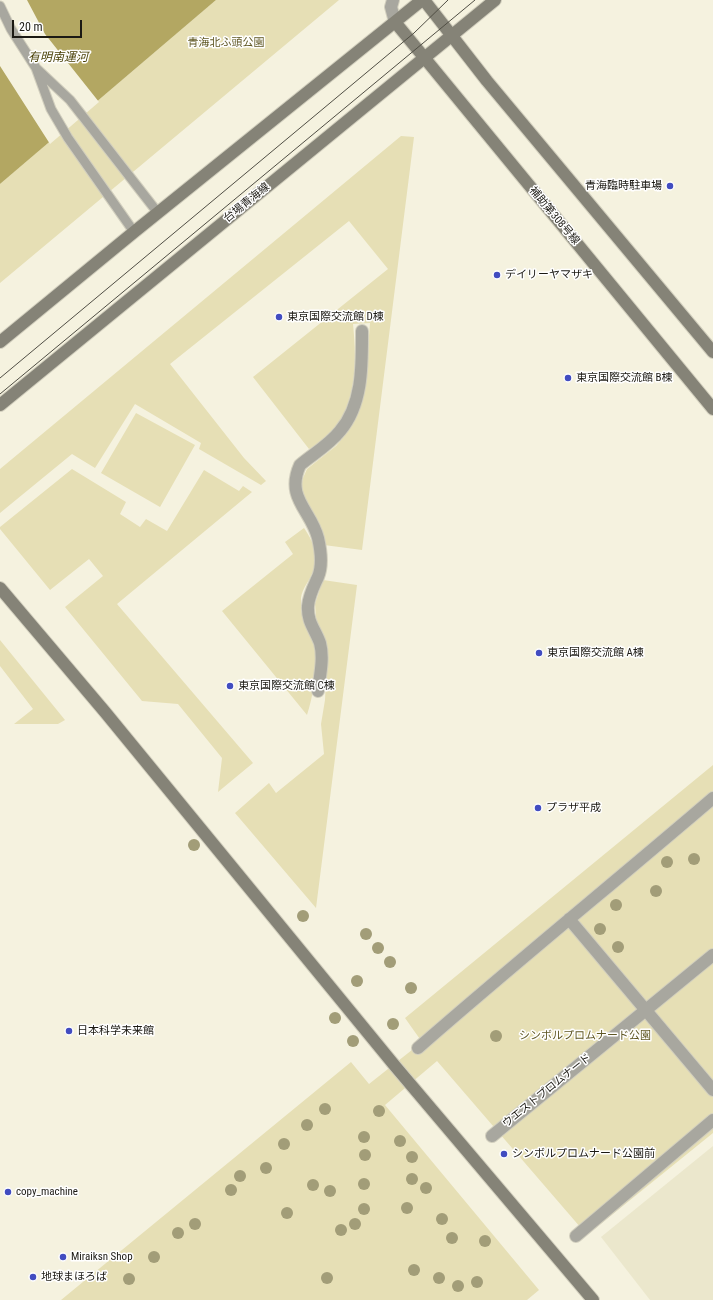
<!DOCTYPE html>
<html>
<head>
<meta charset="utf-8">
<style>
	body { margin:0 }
	#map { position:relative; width:713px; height:1300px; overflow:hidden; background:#f5f2df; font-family:"Roboto Condensed",sans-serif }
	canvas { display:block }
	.scale { position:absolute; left:12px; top:20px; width:70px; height:18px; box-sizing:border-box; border:2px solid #1b1913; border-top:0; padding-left:5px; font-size:12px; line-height:14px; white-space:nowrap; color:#1b1913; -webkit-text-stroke:3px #fff; paint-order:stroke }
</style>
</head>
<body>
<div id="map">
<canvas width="713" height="1300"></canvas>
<div class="scale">20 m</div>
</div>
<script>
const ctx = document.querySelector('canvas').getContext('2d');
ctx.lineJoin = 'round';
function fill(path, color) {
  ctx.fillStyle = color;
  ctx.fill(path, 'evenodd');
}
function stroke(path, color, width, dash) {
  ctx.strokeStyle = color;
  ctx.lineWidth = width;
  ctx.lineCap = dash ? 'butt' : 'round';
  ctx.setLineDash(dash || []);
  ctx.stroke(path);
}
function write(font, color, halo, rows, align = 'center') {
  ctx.font = font + ' "Roboto Condensed","Noto Sans JP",sans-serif';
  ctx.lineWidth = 3;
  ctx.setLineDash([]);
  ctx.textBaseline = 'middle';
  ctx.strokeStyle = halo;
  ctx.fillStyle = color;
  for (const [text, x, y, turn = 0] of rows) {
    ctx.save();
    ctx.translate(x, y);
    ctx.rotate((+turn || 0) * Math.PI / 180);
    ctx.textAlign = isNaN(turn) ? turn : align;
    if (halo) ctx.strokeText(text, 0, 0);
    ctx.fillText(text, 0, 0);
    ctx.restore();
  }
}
const built = new Path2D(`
	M713 1146V1300H650L601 1237Z`);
const green = new Path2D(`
	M216 0H339L0 283V184Z
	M401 136 414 137 362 550 324 545 302 498 301 486 303 478 307 469 336 446 346 434 359 409 365 387 370 323 353 324C357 363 357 408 327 437 322 442 315 445 309 449L253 377 388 269 349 221 170 364 244 458 266 481 261 485 199 449 201 443 135 404 95 468 72 454 0 513V469Z
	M136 413 195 445 160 507 101 473Z
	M72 469 126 502 120 514 140 527 146 519 167 531 204 470 239 491 243 486 252 492 117 604 253 763 218 792 222 758 178 704 142 701 65 607 103 576 89 559 50 590 0 529V527Z
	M304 528C314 543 320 556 312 574 308 583 300 591 301 602 301 623 309 628 316 645 317 650 316 656 316 660 315 680 313 696 307 715L222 611 293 554 285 542Z
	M323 580 357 585 316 908 235 813 269 783 276 793 324 754 321 724 325 700 327 660 317 628 315 604Z
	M0 640 65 720 58 724H14L33 709 0 666Z
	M713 765V1133L587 1235 437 1061 385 1105 539 1290 527 1300H61L351 1062 369 1084 422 1042 405 1018Z`);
const water = new Path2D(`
	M0 0H216L0 184Z`);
const pier = new Path2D(`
	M0 0H27L45 34 99 102 50 144 0 66Z`);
const lane = new Path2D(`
	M0 6 11 29 36 68 51 109 68 138 134 232
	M37 69 70 100 158 213`);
const street = new Path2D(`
	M393 0 391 7 395 22
	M318 691C320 675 324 658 320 643 315 629 307 622 308 606 309 595 314 586 318 577 323 565 321 551 318 538 311 510 285 498 300 465 313 454 329 445 340 431 363 404 362 365 362 331
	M569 919 713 1090
	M418 1048C515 963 615 882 713 798
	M492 1136 713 955
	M576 1236 713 1120`);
const secondary = new Path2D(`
	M424 0 487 81 713 352
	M395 22 713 409
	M0 342 134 232 422 0
	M0 405 495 0
	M0 588 105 712 395 1066 593 1300`);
const tram = new Path2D(`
	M0 378 414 33 448 0
	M0 394 475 0`);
const trees = [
	[194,845],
	[694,859],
	[667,862],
	[656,891],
	[616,905],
	[303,916],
	[600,929],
	[366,934],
	[618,947],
	[378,948],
	[390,962],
	[357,981],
	[411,988],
	[335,1018],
	[393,1024],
	[496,1036],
	[353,1041],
	[325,1109],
	[379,1111],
	[307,1125],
	[364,1137],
	[400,1141],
	[284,1144],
	[365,1155],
	[412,1157],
	[266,1168],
	[240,1176],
	[412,1179],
	[364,1184],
	[313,1185],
	[426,1188],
	[231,1190],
	[330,1191],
	[407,1208],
	[364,1209],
	[287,1213],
	[442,1219],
	[195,1224],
	[355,1224],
	[341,1230],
	[178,1233],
	[452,1238],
	[485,1241],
	[154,1257],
	[414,1270],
	[327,1278],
	[439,1278],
	[129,1279],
	[477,1282],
	[458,1286]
];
const markers = [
	[670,186,4,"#414cc0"],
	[497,275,4,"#414cc0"],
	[279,317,4,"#414cc0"],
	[568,378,4,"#414cc0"],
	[539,653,4,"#414cc0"],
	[230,686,4,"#414cc0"],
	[538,808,4,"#414cc0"],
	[69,1031,4,"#414cc0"],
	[504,1154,4,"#414cc0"],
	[8,1192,4,"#414cc0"],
	[63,1257,4,"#414cc0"],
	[33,1277,4,"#414cc0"]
];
const parkNames = [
	["青海北ふ頭公園",226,43],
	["シンボルプロムナード公園",585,1036]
];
const poiNames = [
	["青海臨時駐車場",662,186,"right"],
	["デイリーヤマザキ",505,275],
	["東京国際交流館 D棟",287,317],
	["東京国際交流館 B棟",576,378],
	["東京国際交流館 A棟",547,653],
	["東京国際交流館 C棟",238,686],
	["プラザ平成",546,808],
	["日本科学未来館",77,1031],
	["シンボルプロムナード公園前",512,1154],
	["copy_machine",16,1192],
	["Miraiksn Shop",71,1257],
	["地球まほろば",41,1277]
];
const streetNames = [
	["台場青海線",247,203,-39],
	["補助第308号線",554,216,50],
	["ウエストプロムナード",547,1091,-39]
];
const waterNames = [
	["有明南運河",58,58]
];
fill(built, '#ebe7cc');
fill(green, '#e6dfb5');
fill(water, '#b3a762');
fill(pier, '#f5f2df');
stroke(lane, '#d2cfbe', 11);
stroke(street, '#d2cfbe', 14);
stroke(secondary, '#d2cfbe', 14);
stroke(lane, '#a8a79f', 9);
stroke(street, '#a8a79f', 12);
stroke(secondary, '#858377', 12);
stroke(tram, '#504e44', 1);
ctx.fillStyle = '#a29d78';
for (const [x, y] of trees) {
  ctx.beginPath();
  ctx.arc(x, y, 6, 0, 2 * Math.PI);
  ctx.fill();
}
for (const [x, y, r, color] of markers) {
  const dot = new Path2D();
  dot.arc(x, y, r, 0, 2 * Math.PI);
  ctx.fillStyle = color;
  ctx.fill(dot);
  stroke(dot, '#fff', 1.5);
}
write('11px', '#5f5723', '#fff', parkNames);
write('11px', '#1b1913', '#fff', poiNames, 'left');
write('11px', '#1b1913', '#fff', streetNames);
write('italic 12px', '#494006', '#fff', waterNames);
</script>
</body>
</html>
